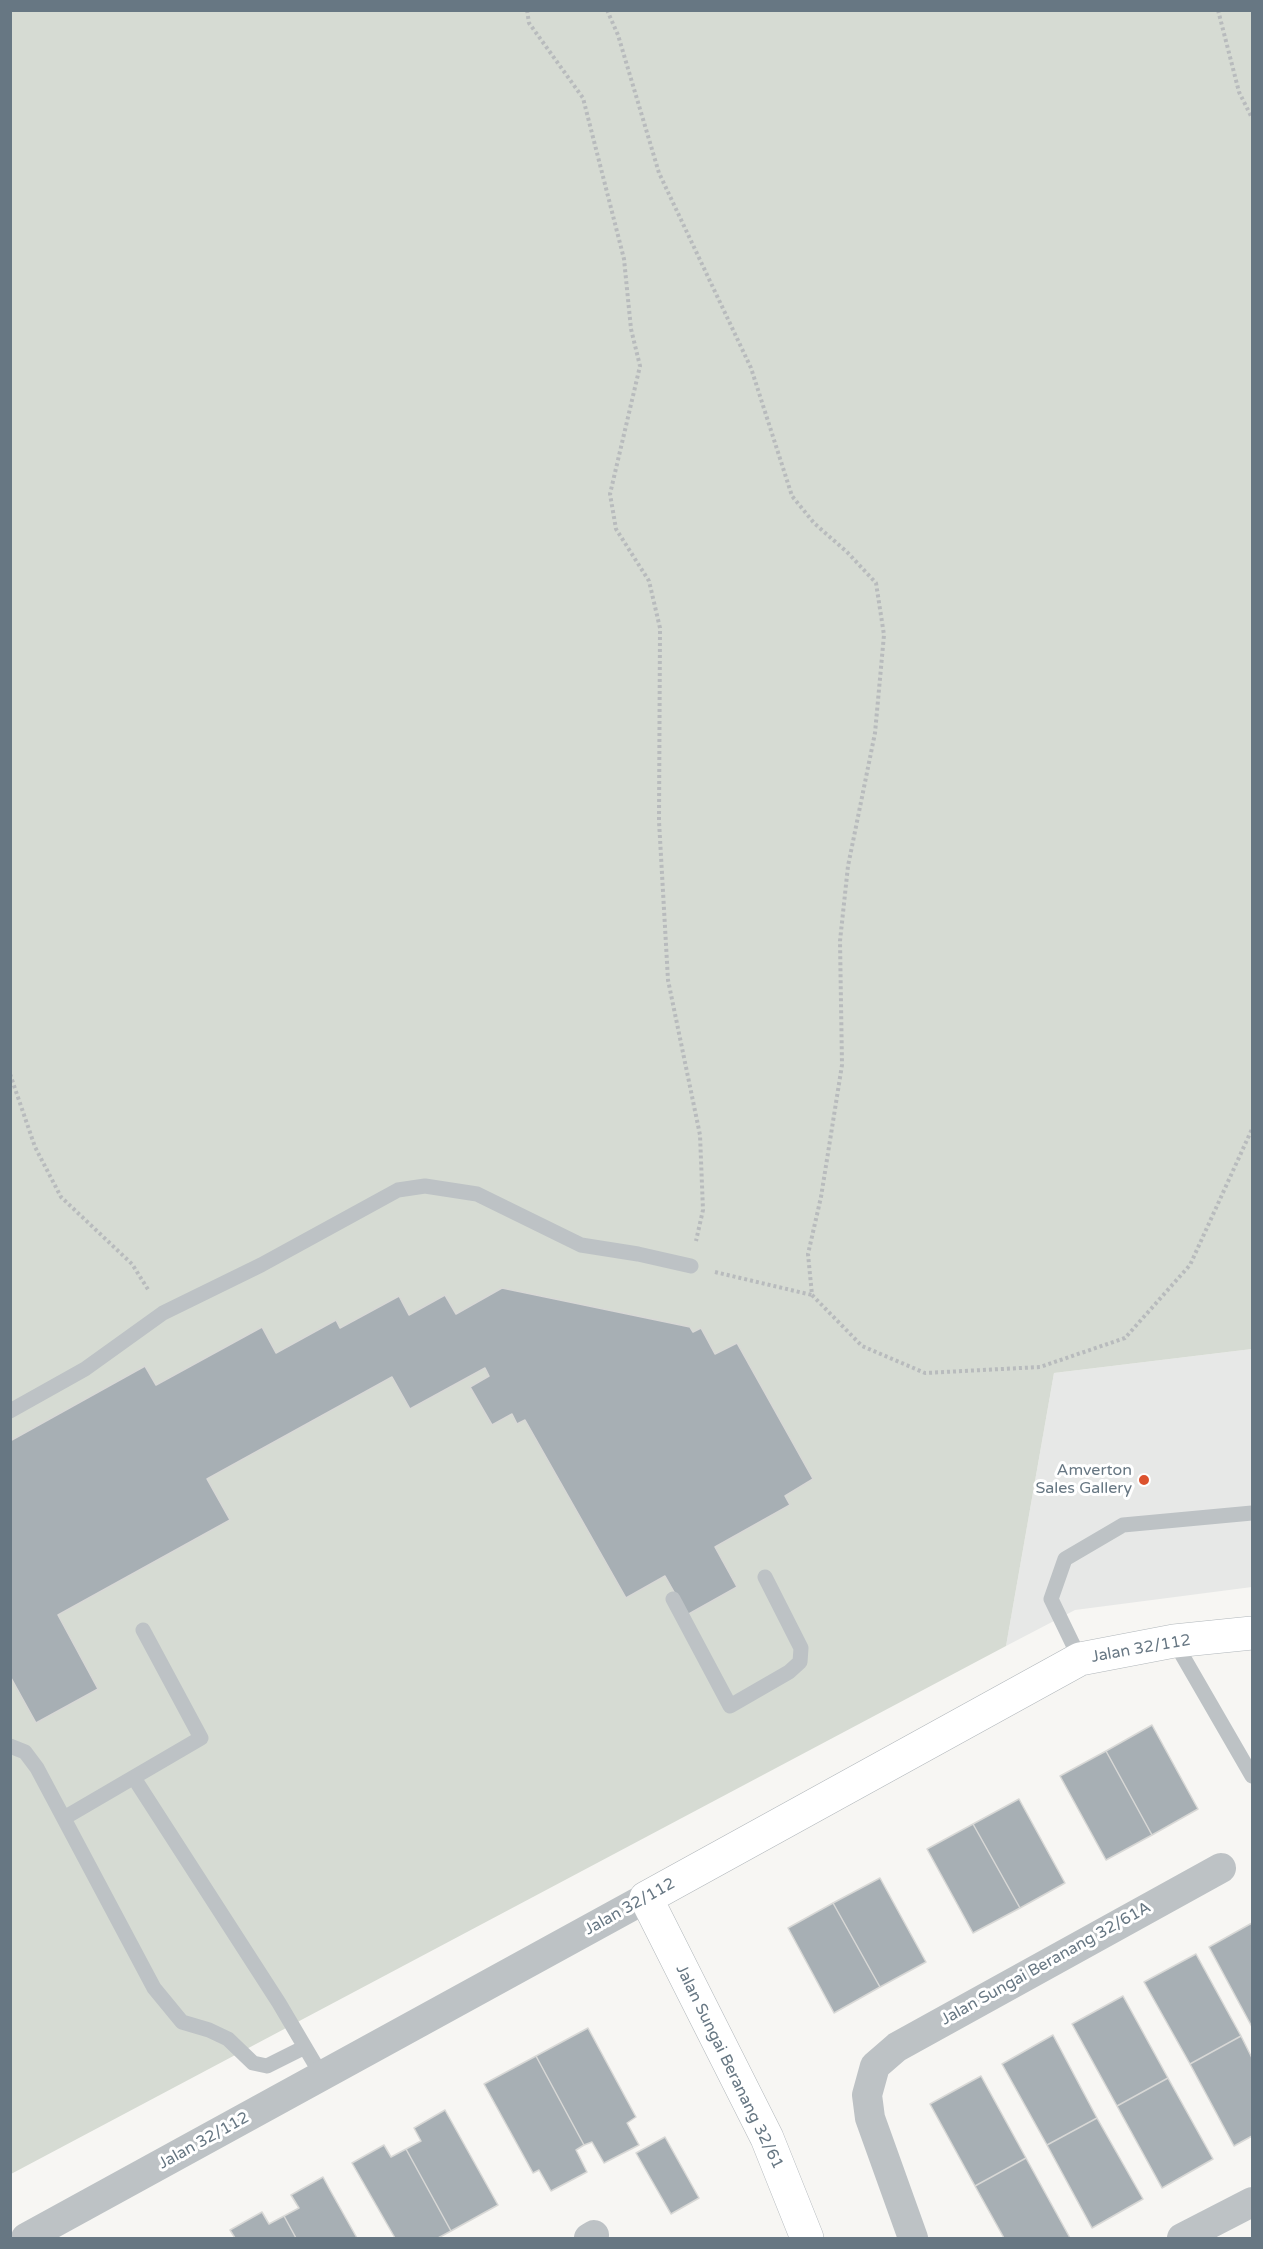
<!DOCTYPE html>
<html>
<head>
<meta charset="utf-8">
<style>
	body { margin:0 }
	#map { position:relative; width:1263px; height:2249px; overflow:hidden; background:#f7f6f3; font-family:"Varela Round",sans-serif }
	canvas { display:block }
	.frame { position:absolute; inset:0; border:12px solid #677783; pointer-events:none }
</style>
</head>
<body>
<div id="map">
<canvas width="1263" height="2249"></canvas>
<div class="frame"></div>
</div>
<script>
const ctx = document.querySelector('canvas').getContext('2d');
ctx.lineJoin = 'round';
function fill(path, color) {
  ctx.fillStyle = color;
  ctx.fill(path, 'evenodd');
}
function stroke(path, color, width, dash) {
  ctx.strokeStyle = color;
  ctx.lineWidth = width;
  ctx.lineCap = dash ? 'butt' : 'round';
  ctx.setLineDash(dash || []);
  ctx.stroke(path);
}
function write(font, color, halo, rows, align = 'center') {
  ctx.font = font + ' "Varela Round",sans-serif';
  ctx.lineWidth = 6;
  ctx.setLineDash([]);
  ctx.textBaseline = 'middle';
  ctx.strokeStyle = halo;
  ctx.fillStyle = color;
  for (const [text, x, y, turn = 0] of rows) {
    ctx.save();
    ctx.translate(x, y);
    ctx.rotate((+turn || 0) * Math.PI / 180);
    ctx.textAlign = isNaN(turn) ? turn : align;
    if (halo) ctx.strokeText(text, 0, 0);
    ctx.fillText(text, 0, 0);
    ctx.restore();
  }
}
const built = new Path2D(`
	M1252 1349V1587L1075 1610 1006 1646 1054 1373Z`);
const green = new Path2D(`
	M11 11H1252V1349L1054 1373 1006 1646 11 2174Z`);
const building = new Path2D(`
	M502 1288 690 1327 693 1332 701 1328 715 1354 737 1343 813 1479 785 1496 790 1505 715 1547 737 1587 687 1615 665 1576 626 1598 525 1420 517 1424 512 1414 492 1425 470 1387 489 1376 485 1368 410 1409 392 1377 207 1479 230 1520 58 1615 98 1689 36 1723 10 1676V1441L145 1366 156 1385 262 1327 276 1353 336 1320 340 1328 399 1296 409 1315 445 1295 456 1314Z
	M1152 1725 1198 1809 1152 1835 1106 1751Z
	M1106 1751 1152 1835 1106 1860 1060 1776Z
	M1019 1799 1065 1883 1020 1908 973 1824Z
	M973 1824 1020 1908 973 1933 927 1849Z
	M880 1878 926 1962 880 1987 833 1903Z
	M833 1903 880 1987 834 2013 788 1928Z
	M1252 1923V2027L1209 1947Z
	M1196 1954 1241 2036 1190 2064 1144 1982Z
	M1123 1996 1168 2078 1117 2106 1072 2024Z
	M588 2028 636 2117 627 2123 639 2145 604 2163 592 2142 584 2145 536 2056Z
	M1053 2035 1097 2118 1047 2145 1002 2064Z
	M1241 2036 1252 2058V2136L1234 2146 1190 2064Z
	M536 2056 584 2145 576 2150 587 2172 551 2191 539 2170 533 2173 484 2084Z
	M981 2076 1026 2158 975 2186 930 2104Z
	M1168 2078 1213 2159 1162 2188 1117 2106Z
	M445 2110 498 2205 451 2231 406 2149 421 2141 414 2128Z
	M1097 2118 1143 2199 1092 2228 1047 2145Z
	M665 2137 699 2198 671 2214 636 2153Z
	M384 2145 391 2157 406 2149 451 2231 438 2238H395L352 2163Z
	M1026 2158 1070 2238H1004L975 2186Z
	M323 2177 330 2190 357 2238H296L284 2216 299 2208 291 2195Z
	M262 2212 269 2224 284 2216 296 2238H235L230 2230Z`);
const path = new Path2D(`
	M527 10 529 23 583 98 624 259 631 329 640 366 610 494 616 529 649 581 660 628 659 821 668 980 700 1135 703 1210 696 1241
	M607 10 618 35 659 173 751 368 792 496 814 523 848 553 876 583 884 635 875 733 848 866 840 941 842 1065 821 1197 808 1254 812 1295 862 1346 925 1373 1040 1367 1125 1338 1190 1265 1252 1129
	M1218 10 1239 92 1252 118
	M10 1074 35 1147 61 1197 132 1264 149 1291
	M715 1272 812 1295`);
const lane = new Path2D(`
	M10 1411 85 1369 163 1313 261 1265 398 1190 425 1186 477 1194 581 1245 638 1254 691 1266
	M673 1599 730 1706 789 1672 800 1662 801 1648 765 1577
	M1174 1641 1252 1776
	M1080 1659 1051 1599 1065 1559 1123 1525 1252 1513
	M10 1746 25 1752 37 1768 154 1988 182 2022 209 2030 228 2039 253 2063 267 2066 305 2047
	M134 1778 279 2003 322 2076
	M64 1818 201 1738 143 1630`);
const street = new Path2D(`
	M26 2238 646 1898
	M589 2238 594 2235
	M913 2238 870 2118 867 2095 875 2066 897 2047 1221 1868
	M1182 2238 1252 2202`);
const secondary = new Path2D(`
	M807 2238 767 2138 646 1898 1080 1659 1174 1641 1252 1633`);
const markers = [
	[1144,1480,6,"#dc522e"]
];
const poiNames = [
	["Amverton",1132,1471],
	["Sales Gallery",1132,1489]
];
const streetNames = [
	["Jalan 32/112",1141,1649,-10],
	["Jalan 32/112",630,1907,-29],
	["Jalan Sungai Beranang 32/61A",1046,1964,-29],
	["Jalan Sungai Beranang 32/61",729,2067,64],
	["Jalan 32/112",204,2141,-29]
];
fill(built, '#e7e8e7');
fill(green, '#d6dbd3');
fill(building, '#a7afb4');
stroke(building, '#d8d8d6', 1.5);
stroke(secondary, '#b0b6ba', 34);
stroke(path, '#b8bbbd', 4, [3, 3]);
stroke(lane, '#bdc2c5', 15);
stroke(street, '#bdc2c5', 30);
stroke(secondary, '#fff', 33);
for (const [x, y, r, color] of markers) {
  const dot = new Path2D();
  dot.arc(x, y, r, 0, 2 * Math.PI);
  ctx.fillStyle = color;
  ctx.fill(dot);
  stroke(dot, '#fff', 2);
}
write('16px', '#677783', '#fff', poiNames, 'right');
write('16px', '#677783', '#fff', streetNames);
</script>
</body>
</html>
